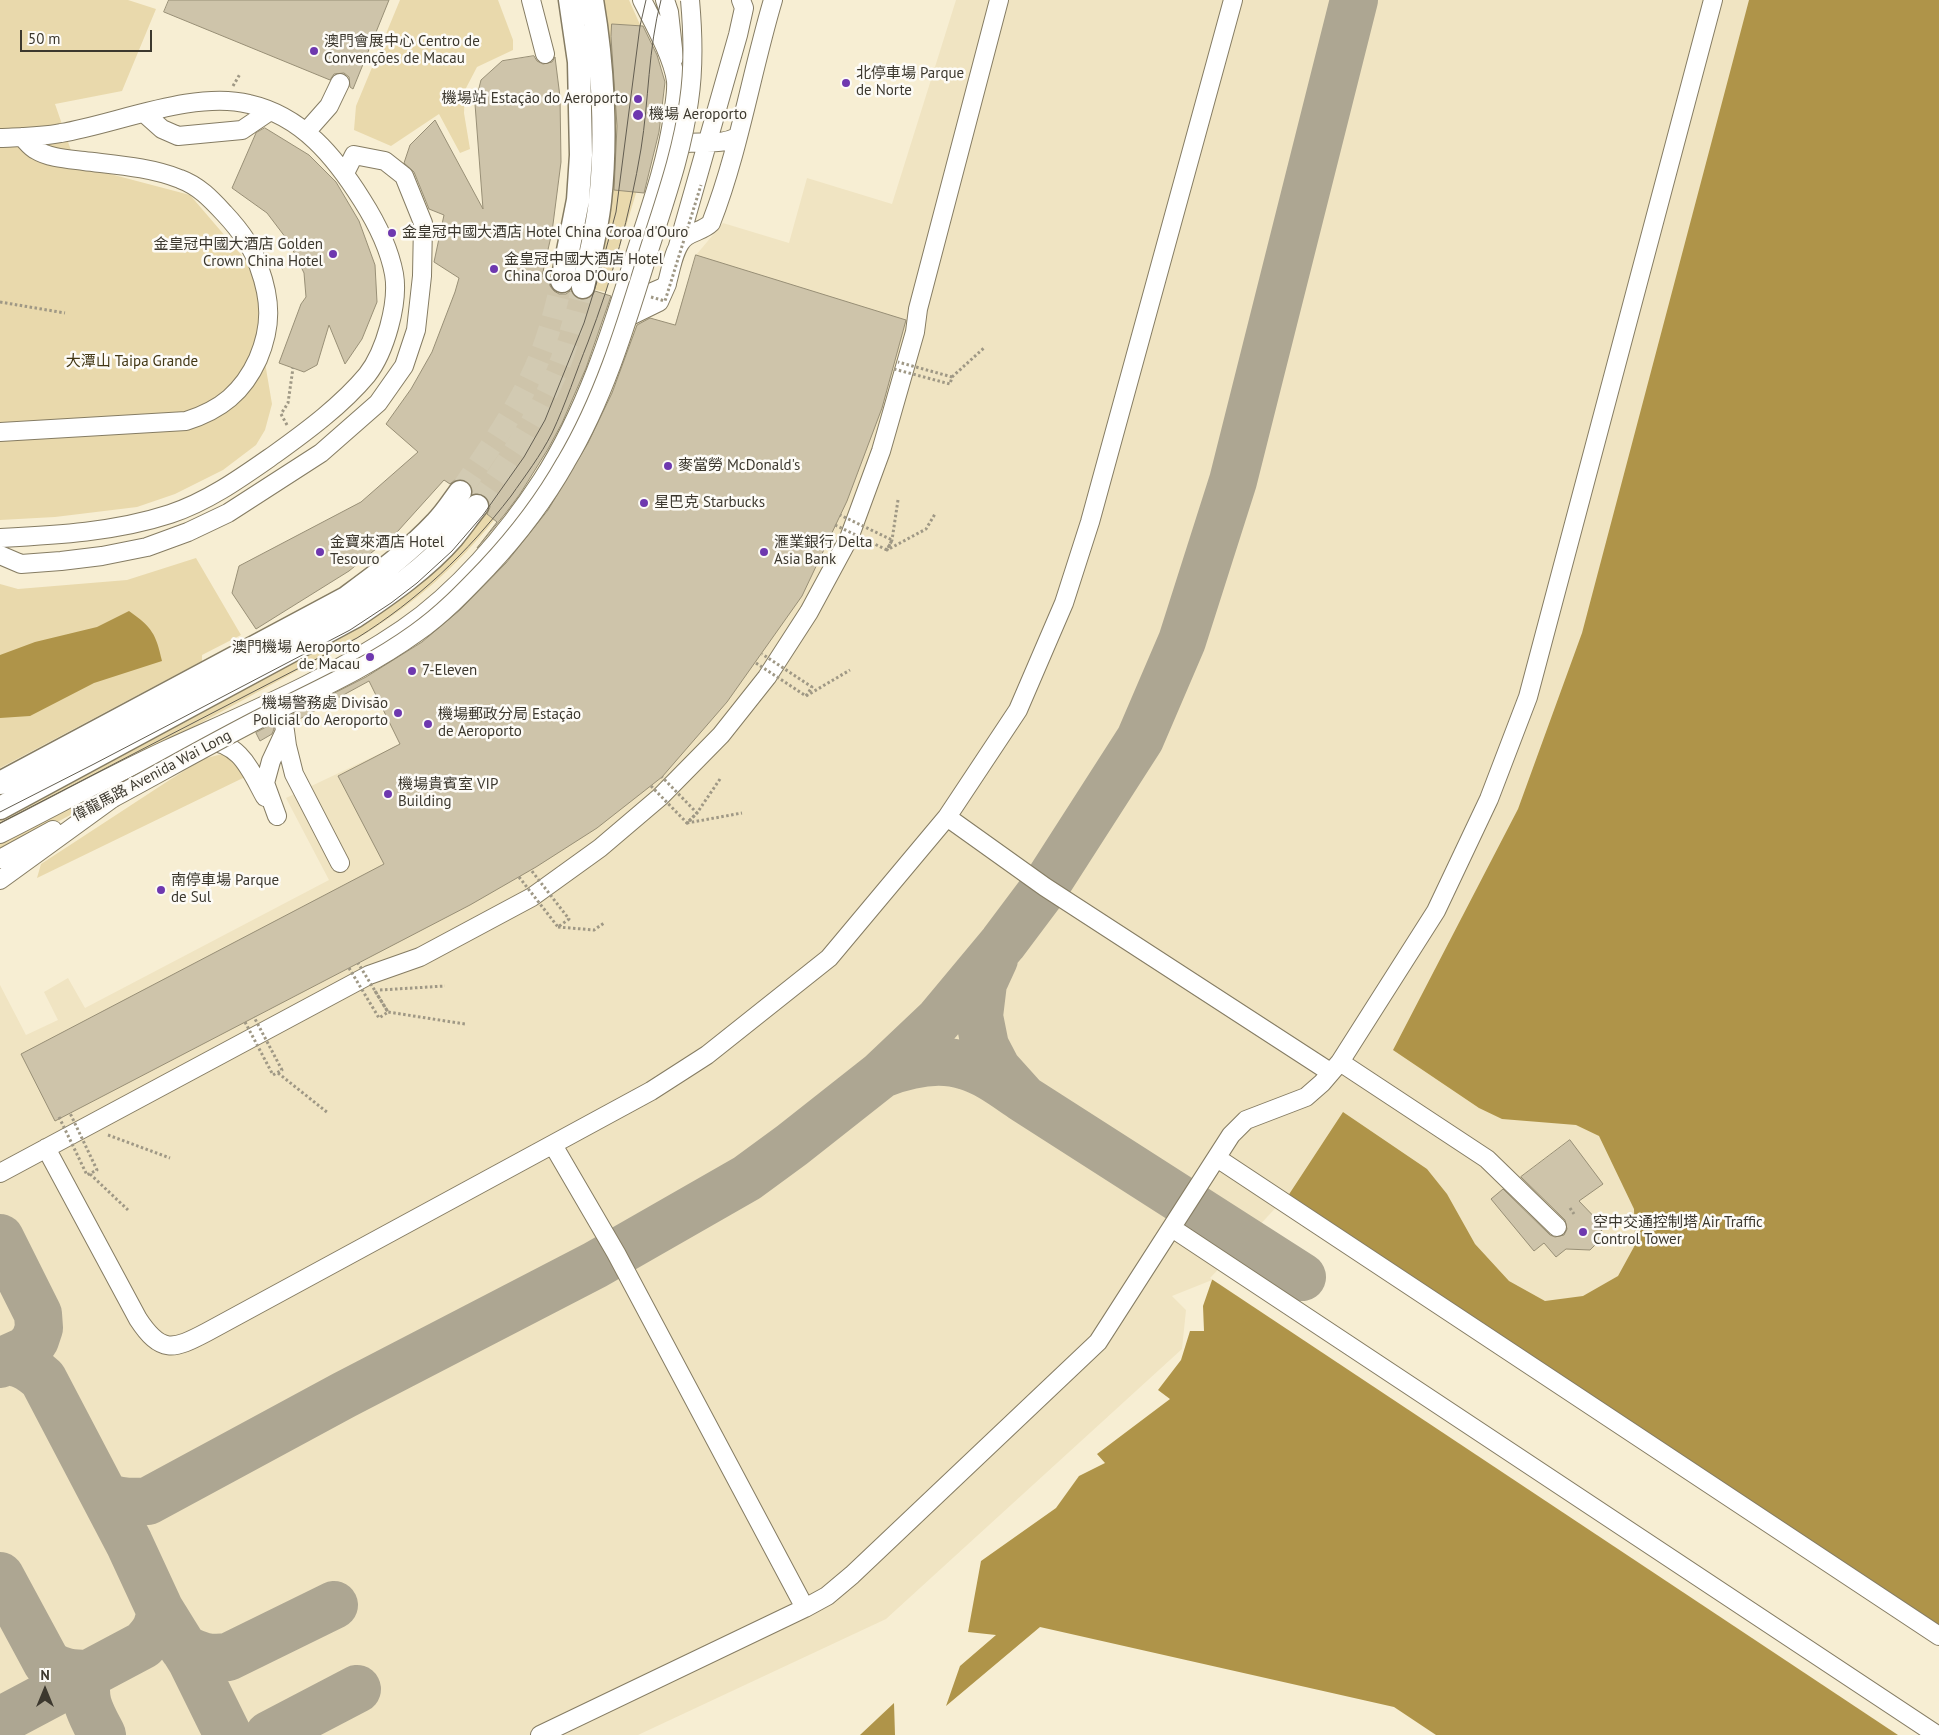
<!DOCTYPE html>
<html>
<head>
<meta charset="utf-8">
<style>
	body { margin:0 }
	#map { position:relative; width:1939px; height:1735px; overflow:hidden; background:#f7eed3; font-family:"PT Sans",sans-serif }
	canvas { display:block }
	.north { position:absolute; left:20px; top:1665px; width:50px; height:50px; -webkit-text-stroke:4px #fdfbf6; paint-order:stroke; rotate:0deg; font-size:14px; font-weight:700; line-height:20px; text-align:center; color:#3c382e }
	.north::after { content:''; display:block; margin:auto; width:18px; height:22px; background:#3c382e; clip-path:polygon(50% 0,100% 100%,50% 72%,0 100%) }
	.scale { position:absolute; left:20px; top:30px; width:132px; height:22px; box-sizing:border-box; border:2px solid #3c382e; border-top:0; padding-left:6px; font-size:15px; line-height:18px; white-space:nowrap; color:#3c382e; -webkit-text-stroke:4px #fdfbf6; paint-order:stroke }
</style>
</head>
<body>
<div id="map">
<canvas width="1939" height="1735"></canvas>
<div class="north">N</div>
<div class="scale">50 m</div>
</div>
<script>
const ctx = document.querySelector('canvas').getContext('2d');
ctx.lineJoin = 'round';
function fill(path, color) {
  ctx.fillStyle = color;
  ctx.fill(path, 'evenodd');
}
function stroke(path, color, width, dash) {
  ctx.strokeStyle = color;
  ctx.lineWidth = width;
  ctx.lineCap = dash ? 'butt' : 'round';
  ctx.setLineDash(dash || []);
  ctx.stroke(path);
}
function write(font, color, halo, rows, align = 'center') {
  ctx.font = font + ' "PT Sans","Noto Sans SC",sans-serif';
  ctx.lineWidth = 5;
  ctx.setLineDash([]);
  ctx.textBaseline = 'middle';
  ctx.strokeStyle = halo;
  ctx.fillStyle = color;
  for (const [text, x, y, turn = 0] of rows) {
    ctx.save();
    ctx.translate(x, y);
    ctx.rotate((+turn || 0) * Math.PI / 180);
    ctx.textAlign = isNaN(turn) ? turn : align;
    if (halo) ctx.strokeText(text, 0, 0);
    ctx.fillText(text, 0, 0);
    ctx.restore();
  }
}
const built = new Path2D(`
	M956 0H1939L1898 1735 1212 1280 1172 1296 1186 1310 1182 1349 886 1619 638 1735H0V985L26 1035 58 1020 44 992 68 978 85 1008 329 880 286 798 400 744 369 681 426 643 486 589 537 528 577 463 616 377 638 315 675 325 696 255 723 223 789 243 807 178 892 204Z`);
const green = new Path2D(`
	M0 0H128L156 9 122 91 55 104 76 165 190 195 262 279V345L272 404 265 430 256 445 223 470 175 494 137 507 55 517 0 520Z
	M400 0H498L513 40V50L477 67 465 90 464 113 470 149 460 153 439 114 391 146 354 130 356 106Z
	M602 0H629L654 56 647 157 606 292 591 289 614 120 611 51Z
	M484 512 494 520C456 567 416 602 365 634L134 759 0 828V813Z
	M196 558 241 635 202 655V661L0 768V584L18 589 127 580Z
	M222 754 239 762 245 777 37 878 41 864 168 781 203 759Z
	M126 779 129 781 122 787 0 853V841Z`);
const water = new Path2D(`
	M1749 0H1939V1735H1436L1394 1707 1040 1627 946 1706 960 1666 996 1635 968 1632 981 1561 1056 1508 1079 1476 1105 1463 1097 1454 1170 1399 1158 1390 1181 1360 1190 1331H1204L1203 1306 1212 1280 1284 1202 1343 1112 1427 1169 1447 1194 1475 1244 1509 1281 1545 1301 1583 1296 1618 1276 1635 1245 1634 1209 1599 1136 1576 1125 1502 1119 1479 1108 1393 1050 1518 809 1582 633Z
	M129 611C152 627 156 634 162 661L94 683 30 716 0 718V655L35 642 97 627Z
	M894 1703 895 1735H860Z`);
const pier = new Path2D(`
	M1282 1201 1939 1630V1735H1898L1210 1278Z`);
const taxiway = new Path2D(`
	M882 1074C908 1064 939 1057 966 1066 987 1072 1006 1087 1024 1099L997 1069 985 1046 979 1016 983 983 994 959
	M1024 1099 1302 1277
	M0 1238 38 1314 39 1328 35 1340 27 1350 0 1362
	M0 1364C15 1357 32 1369 43 1379L129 1543 160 1610 191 1660 228 1735
	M105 1497C120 1502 133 1503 148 1501L344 1395 595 1265 747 1178 792 1145 882 1074 938 1021 1003 943 1045 887 1140 739 1182 641 1233 481 1354 0
	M0 1576 47 1663C61 1673 72 1674 88 1674 82 1700 90 1712 102 1735
	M183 1648C201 1657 208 1659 228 1657L334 1605
	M0 1721 143 1645C154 1634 160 1625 160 1610
	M269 1735 357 1689`);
const building = new Path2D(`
	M169 0H389L353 89 350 87 349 77 344 73 334 74 330 80 164 12Z
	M612 24 643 26 657 55 665 82 659 132 644 193 614 190 617 126 611 37Z
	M534 56 537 61 543 64 552 62 555 57 560 97 561 162 552 232 542 276 549 278 550 286 554 291 559 294H566L570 291 575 297 581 300 587 299 592 296 595 291 611 296 586 368 562 423 548 449 520 494 505 514 477 548 497 522 487 514 490 507 489 501 485 495 479 493 473 494 472 486 467 481 461 479 455 480 450 484 444 480 398 531 349 571 256 629 232 593 239 566 361 502 418 452 386 424 411 389 432 352 455 292 459 278 434 262 444 215 429 209 414 172 404 163 410 145 435 120 483 209 475 104 481 80 502 61Z
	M265 128 309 155 336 182 359 221 375 265 377 302 362 339 345 364 329 325 317 365 304 372 279 363 301 304 306 297 304 273 289 242 267 213 232 188 256 133Z
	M696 255 906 320 882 408 847 501 802 596 727 702 662 777 597 828 536 867 470 905 55 1121 21 1054 384 864 338 776 400 744 369 681 294 722 293 714 366 677 422 642 460 610 506 563 548 510 588 443 612 393 637 325 650 318 675 325Z
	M273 724 274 729 272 734 260 741 256 733Z
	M1570 1140 1603 1184 1579 1201 1602 1225 1601 1239 1590 1250 1566 1249 1556 1257 1544 1243 1534 1251 1491 1199 1503 1189 1550 1235 1555 1237 1564 1235 1567 1229 1565 1220 1521 1177Z`);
const majorTunnel = new Path2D(`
	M460 492C490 447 523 402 542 351 551 328 556 305 562 281
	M477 506C509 460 541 413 561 361 570 337 576 312 583 287`);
const path = new Path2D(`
	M233 86 240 74
	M0 302 65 313
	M952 377 985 347
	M287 425 281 414 288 403 293 368
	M898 500 892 540 887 550 926 529 935 514
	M806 696 850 670
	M720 779 697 813 687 823 742 813
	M558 927 594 930 604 923
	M380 990 445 986
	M375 991 388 1012 465 1024
	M278 1073 328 1113
	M108 1135 170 1158
	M90 1174 128 1210
	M1570 1208 1574 1214`);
const minor = new Path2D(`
	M531 0 545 54
	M665 0 669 12 674 58
	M144 113 162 129 178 136 242 130 270 111
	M306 132 329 106 340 83
	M0 138C20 137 41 137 61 133 116 124 194 90 249 104 302 116 335 157 362 200 376 222 389 247 394 274 399 303 385 352 367 375 342 405 307 431 275 454 242 477 209 501 170 514 115 532 57 535 0 538
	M668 150C686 135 715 149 737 137
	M678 246 738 35 744 8 741 0
	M622 305 664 287 667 283C671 270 674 244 687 236 695 231 704 230 711 223 739 151 751 74 773 0
	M618 322 659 302 667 284
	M0 432 186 421C221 410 243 392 258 359 272 326 271 300 259 267 253 247 239 229 224 213 211 199 199 186 180 179 150 167 116 165 84 161 68 159 49 158 36 150 31 148 26 141 22 137
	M0 555 21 564 61 561 102 556 147 547 188 532 228 513 321 453 378 403 404 366 416 330 422 276 423 223 404 176 385 161 354 155 345 173
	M285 731 287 746 294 774 340 863
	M204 740C241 743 249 768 265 797
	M277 816 265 783 271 761 285 731 281 705 284 696
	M947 817 1045 887 1330 1072
	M0 834C56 806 111 775 168 749 247 713 330 679 403 629 457 592 507 534 542 480 585 413 611 333 634 258 649 211 666 165 673 116 674 105 677 92 676 81 673 57 653 22 642 0
	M0 859 53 830
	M0 880 113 798
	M1340 1062 1487 1159 1557 1227
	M553 1145 616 1253 805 1608
	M46 1148 138 1319C161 1354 173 1350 207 1332L651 1091 707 1055 829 958 947 817 1018 710 1064 603 1090 522 1233 0
	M1217 1158 1939 1636
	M0 1173 369 975 420 957 532 897 600 848 660 797 721 735 767 677 809 612 849 538 881 451 915 332 918 309 999 0
	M1172 1228 1937 1735
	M540 1735 805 1608 827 1596 852 1575 1098 1342 1231 1135 1246 1120 1306 1097 1322 1083 1340 1062 1436 911 1489 799 1528 697 1713 0`);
const major = new Path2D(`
	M562 281 578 200 581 155 579 62 570 0
	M583 287C589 259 597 230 600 201 607 138 603 63 592 0
	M0 783 346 598C377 575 409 552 436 523 445 514 452 503 460 492
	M0 808 356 616C390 593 426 568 453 537 461 527 469 516 477 506`);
const tram = new Path2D(`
	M0 812 94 764 350 630 391 603 417 583 452 551 483 515 524 457 545 420 584 323 599 275 616 212 640 26 646 0
	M0 823 357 638C418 600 467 553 511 496 525 476 541 455 552 433 566 403 576 372 588 342 612 279 630 215 641 149 649 100 648 49 661 0`);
const pathBridge = new Path2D(`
	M651 297 665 301 701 185
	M894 369 950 384 952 377 898 362
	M835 525 887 550 892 540 840 515
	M756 663 806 696 812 687 762 654
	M651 786 687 823 697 813 662 777
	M519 877 558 927 569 919 531 870
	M349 968 379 1018 388 1012 358 963
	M245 1022 273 1075 282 1070 254 1017
	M59 1117 87 1175 97 1170 70 1113`);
const minorBridge = new Path2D(`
	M113 798C163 771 212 743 263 717 315 691 369 667 416 633 442 615 465 591 487 568 517 536 544 501 566 462 603 400 625 328 646 260 662 208 682 155 689 101 694 68 693 33 690 0`);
const markers = [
	[314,51,5,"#6e38af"],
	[846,83,5,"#6e38af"],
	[638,99,5,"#6e38af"],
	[638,115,6,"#6e38af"],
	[392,233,5,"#6e38af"],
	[333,254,5,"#6e38af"],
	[494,269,5,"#6e38af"],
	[668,466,5,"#6e38af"],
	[644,503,5,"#6e38af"],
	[320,552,5,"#6e38af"],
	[764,552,5,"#6e38af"],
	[370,657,5,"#6e38af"],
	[412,671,5,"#6e38af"],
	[398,713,5,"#6e38af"],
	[428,724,5,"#6e38af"],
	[388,794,5,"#6e38af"],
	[161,890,5,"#6e38af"],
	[1583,1232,5,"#6e38af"]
];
const poiNames = [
	["澳門會展中心 Centro de",324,42],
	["Convenções de Macau",324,59],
	["北停車場 Parque",856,74],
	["de Norte",856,91],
	["機場站 Estação do Aeroporto",628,99,"right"],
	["機場 Aeroporto",649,115],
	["金皇冠中國大酒店 Hotel China Coroa d'Ouro",402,233],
	["金皇冠中國大酒店 Golden",323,245,"right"],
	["Crown China Hotel",323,262,"right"],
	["金皇冠中國大酒店 Hotel",504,260],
	["China Coroa D'Ouro",504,277],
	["麥當勞 McDonald's",678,466],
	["星巴克 Starbucks",654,503],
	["金寶來酒店 Hotel",330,543],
	["Tesouro",330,560],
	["滙業銀行 Delta",774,543],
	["Asia Bank",774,560],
	["澳門機場 Aeroporto",360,648,"right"],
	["de Macau",360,665,"right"],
	["7-Eleven",422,671],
	["機場警務處 Divisão",388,704,"right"],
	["Policial do Aeroporto",388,721,"right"],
	["機場郵政分局 Estação",438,715],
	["de Aeroporto",438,732],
	["機場貴賓室 VIP",398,785],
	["Building",398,802],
	["南停車場 Parque",171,881],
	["de Sul",171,898],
	["空中交通控制塔 Air Traffic",1593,1223],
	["Control Tower",1593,1240]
];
const parkNames = [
	["大潭山 Taipa Grande",132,362]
];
const streetNames = [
	["偉龍馬路 Avenida Wai Long",152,776,-28]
];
fill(built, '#f0e4c2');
fill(green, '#e9d9ac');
fill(water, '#af9449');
fill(pier, '#f7eed3');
stroke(taxiway, '#ada692', 48);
fill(building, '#cec4aa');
stroke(building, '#988f76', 1);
stroke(majorTunnel, '#d2cab2', 22, [22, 11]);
stroke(minor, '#857c63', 20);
stroke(major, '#857c63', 25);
stroke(path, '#9f9885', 3, [2.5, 2.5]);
stroke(minor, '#fff', 18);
stroke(major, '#fff', 22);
stroke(tram, '#635e51', 1);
stroke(minorBridge, '#857c63', 20, []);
stroke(pathBridge, '#9f9885', 3, [2.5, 2.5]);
stroke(minorBridge, '#fff', 18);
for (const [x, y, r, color] of markers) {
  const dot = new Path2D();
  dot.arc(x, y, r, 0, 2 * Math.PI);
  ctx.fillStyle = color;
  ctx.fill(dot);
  stroke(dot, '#fdfbf6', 2);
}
write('15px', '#3c382e', '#fdfbf6', poiNames, 'left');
write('15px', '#423715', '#fdfbf6', parkNames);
write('15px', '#3c382e', '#fdfbf6', streetNames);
</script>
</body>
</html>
